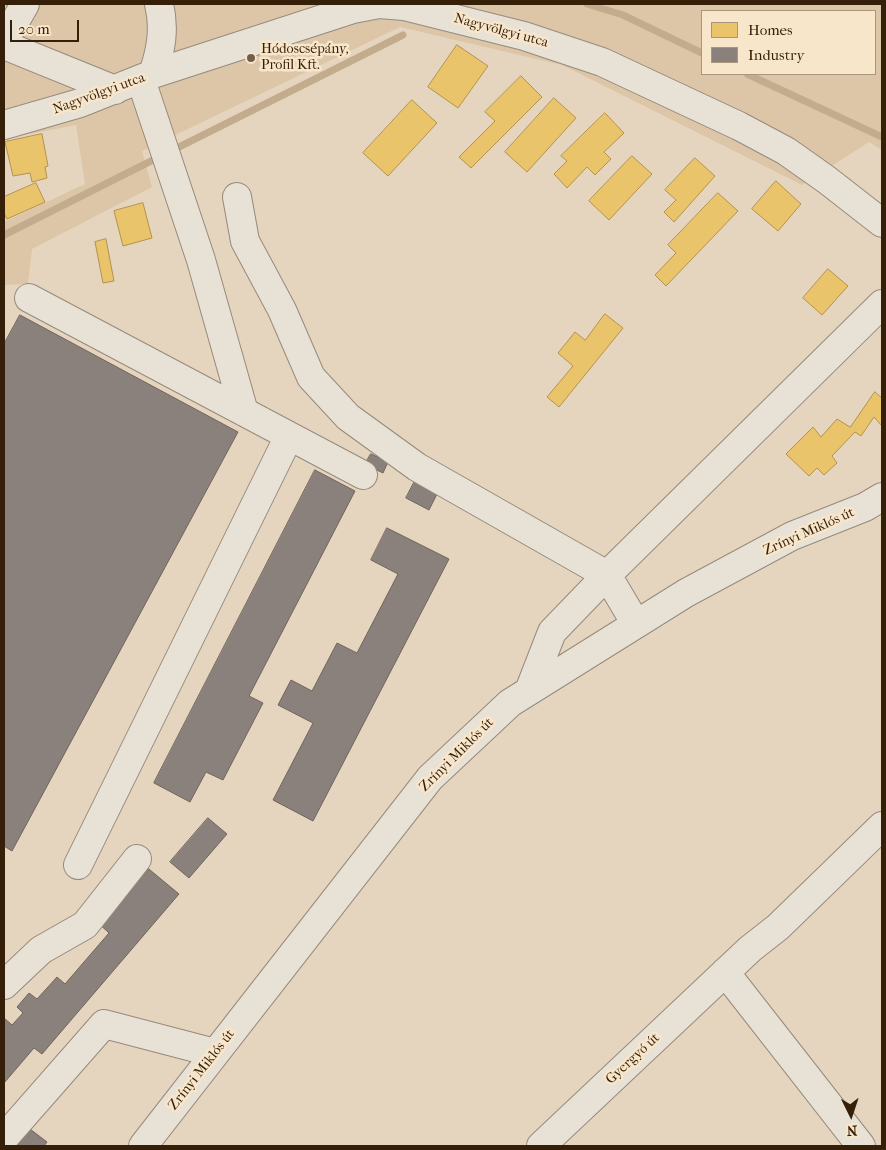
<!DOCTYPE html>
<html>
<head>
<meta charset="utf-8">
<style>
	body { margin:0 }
	#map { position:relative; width:886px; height:1150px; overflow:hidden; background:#e5d5bf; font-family:"IM FELL French Canon",serif }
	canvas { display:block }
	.frame { position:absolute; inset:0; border:5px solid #361f09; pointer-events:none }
	.legend { position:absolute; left:701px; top:10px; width:175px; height:65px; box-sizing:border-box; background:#f8e6cb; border:1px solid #aa967d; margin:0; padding:6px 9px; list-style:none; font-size:15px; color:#361f09 }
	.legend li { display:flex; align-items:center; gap:10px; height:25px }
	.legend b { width:25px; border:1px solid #aa967d }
	.north { position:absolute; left:826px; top:1090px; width:50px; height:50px; -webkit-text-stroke:4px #f8e6cb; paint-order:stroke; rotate:176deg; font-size:14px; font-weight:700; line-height:20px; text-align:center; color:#361f09 }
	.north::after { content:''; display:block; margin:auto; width:18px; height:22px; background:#361f09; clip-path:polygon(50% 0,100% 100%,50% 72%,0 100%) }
	.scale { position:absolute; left:10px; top:20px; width:69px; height:22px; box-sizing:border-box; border:2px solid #361f09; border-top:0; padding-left:6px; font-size:15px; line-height:18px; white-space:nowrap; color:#361f09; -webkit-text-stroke:4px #f8e6cb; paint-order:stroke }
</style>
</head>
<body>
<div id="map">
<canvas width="886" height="1150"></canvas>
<div class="frame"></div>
<ul class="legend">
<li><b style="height:14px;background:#e9c46a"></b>Homes</li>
<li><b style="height:14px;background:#8a817c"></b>Industry</li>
</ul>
<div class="north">N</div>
<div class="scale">20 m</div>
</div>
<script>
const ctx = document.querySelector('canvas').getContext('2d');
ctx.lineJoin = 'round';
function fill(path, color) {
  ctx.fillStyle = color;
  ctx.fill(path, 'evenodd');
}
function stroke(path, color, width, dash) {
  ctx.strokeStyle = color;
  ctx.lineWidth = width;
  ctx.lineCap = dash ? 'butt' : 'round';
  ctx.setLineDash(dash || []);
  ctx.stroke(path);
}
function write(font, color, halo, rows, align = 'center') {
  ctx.font = font + ' "IM FELL French Canon",serif';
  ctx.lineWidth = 5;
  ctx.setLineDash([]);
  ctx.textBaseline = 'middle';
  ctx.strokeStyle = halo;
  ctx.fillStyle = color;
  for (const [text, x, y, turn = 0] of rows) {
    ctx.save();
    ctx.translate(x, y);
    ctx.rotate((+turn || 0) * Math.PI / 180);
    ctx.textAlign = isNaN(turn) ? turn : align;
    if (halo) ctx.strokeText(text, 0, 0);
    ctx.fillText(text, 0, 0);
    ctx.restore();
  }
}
const green = new Path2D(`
	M4 4H882V150L869 142 802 185 562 65 400 27 142 151 152 187 32 249 28 284 4 285V222L85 184 76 125 4 139ZM702 11H875V74H702Z`);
const homes = new Path2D(`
	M457 45 488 66 458 108 428 87Z
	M521 76 542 97 471 168 459 157 495 121 485 112Z
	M554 98 576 118 527 172 505 152Z
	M412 100 437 123 388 176 363 153Z
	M605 113 624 133 604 152 611 159 595 175 587 167 567 188 554 174 567 161 561 156Z
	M42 134 48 166 45 167 47 178 32 182 30 173 13 176 5 142Z
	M632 156 652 174 609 220 589 201Z
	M695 158 715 176 674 222 664 212 676 200 665 190Z
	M776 181 801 204 778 231 752 209Z
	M36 183 45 202 7 219 4 213V197Z
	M718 193 738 211 666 286 655 275 676 253 668 245Z
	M143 203 152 238 123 246 114 211Z
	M106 239 114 281 103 283 95 242Z
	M828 269 848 286 822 315 803 298Z
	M605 314 623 328 559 407 547 397 573 366 558 353 575 332 585 340Z
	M875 392 882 398V426L874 417 861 436 855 432 832 456 837 463 824 475 817 468 809 476 786 454 813 427 821 437 837 419 850 427Z`);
const industry = new Path2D(`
	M20 315 238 432 12 851 4 846V344Z
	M371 454 388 462 383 473 365 464Z
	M315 470 355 491 249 696 263 703 223 780 206 772 190 802 154 783Z
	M417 477 440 488 429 510 406 498Z
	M387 528 449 559 313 821 273 800 313 723 278 705 291 680 312 691 337 643 357 653 398 574 371 560Z
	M208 818 227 834 189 878 170 862Z
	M144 865 179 894 42 1054 34 1048 4 1083V1018L12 1025 23 1013 17 1007 29 993 37 999 57 977 65 984 109 933 96 921Z
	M22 1123 47 1142 44 1146H4Z`);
const stream = new Path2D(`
	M587 4 623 15 702 53
	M747 74 882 137
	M171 151 403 35
	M4 235 161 156`);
const minor = new Path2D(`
	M4 41 25 4
	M4 45 115 90
	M153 74C161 50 165 29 159 4
	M141 80 201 260 244 412
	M4 125 80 103 153 74 353 9 379 4 404 6 524 36 602 62 739 126 786 151 827 180 882 223
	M237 197 245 241 282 310 311 377 348 417 417 467 607 575 636 624
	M29 298 363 475
	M529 691 552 632 607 575 882 304
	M78 865 289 436
	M725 972 861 1146
	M4 985 41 950 85 925 137 859
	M4 1138 104 1024 215 1053
	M143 1146 430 778 510 703 686 593 792 536 865 507 882 497
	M541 1146 750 949 778 927 882 826`);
const markers = [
	[251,58,5,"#735f49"]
];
const streetNames = [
	["Nagyvölgyi utca",501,31,15],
	["Nagyvölgyi utca",99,94,-20],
	["Zrínyi Miklós út",809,532,-24],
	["Zrínyi Miklós út",457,755,-45],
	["Gyergyó út",633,1059,-43],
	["Zrínyi Miklós út",202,1070,-52]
];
const poiNames = [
	["Hódoscsépány,",261,50],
	["Profil Kft.",261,66]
];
fill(green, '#dcc6a7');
fill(homes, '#e9c46a');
stroke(homes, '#b3924d', 1);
fill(industry, '#8a817c');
stroke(industry, '#71645a', 1);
stroke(stream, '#c3ab8d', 7);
stroke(minor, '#968a7b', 30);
stroke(minor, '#e8e1d6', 28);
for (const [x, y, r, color] of markers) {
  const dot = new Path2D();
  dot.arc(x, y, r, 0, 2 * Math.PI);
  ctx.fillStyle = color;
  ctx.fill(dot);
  stroke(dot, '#f8e6cb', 2);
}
write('14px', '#361f09', '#f8e6cb', streetNames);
write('14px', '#361f09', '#f8e6cb', poiNames, 'left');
</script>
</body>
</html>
